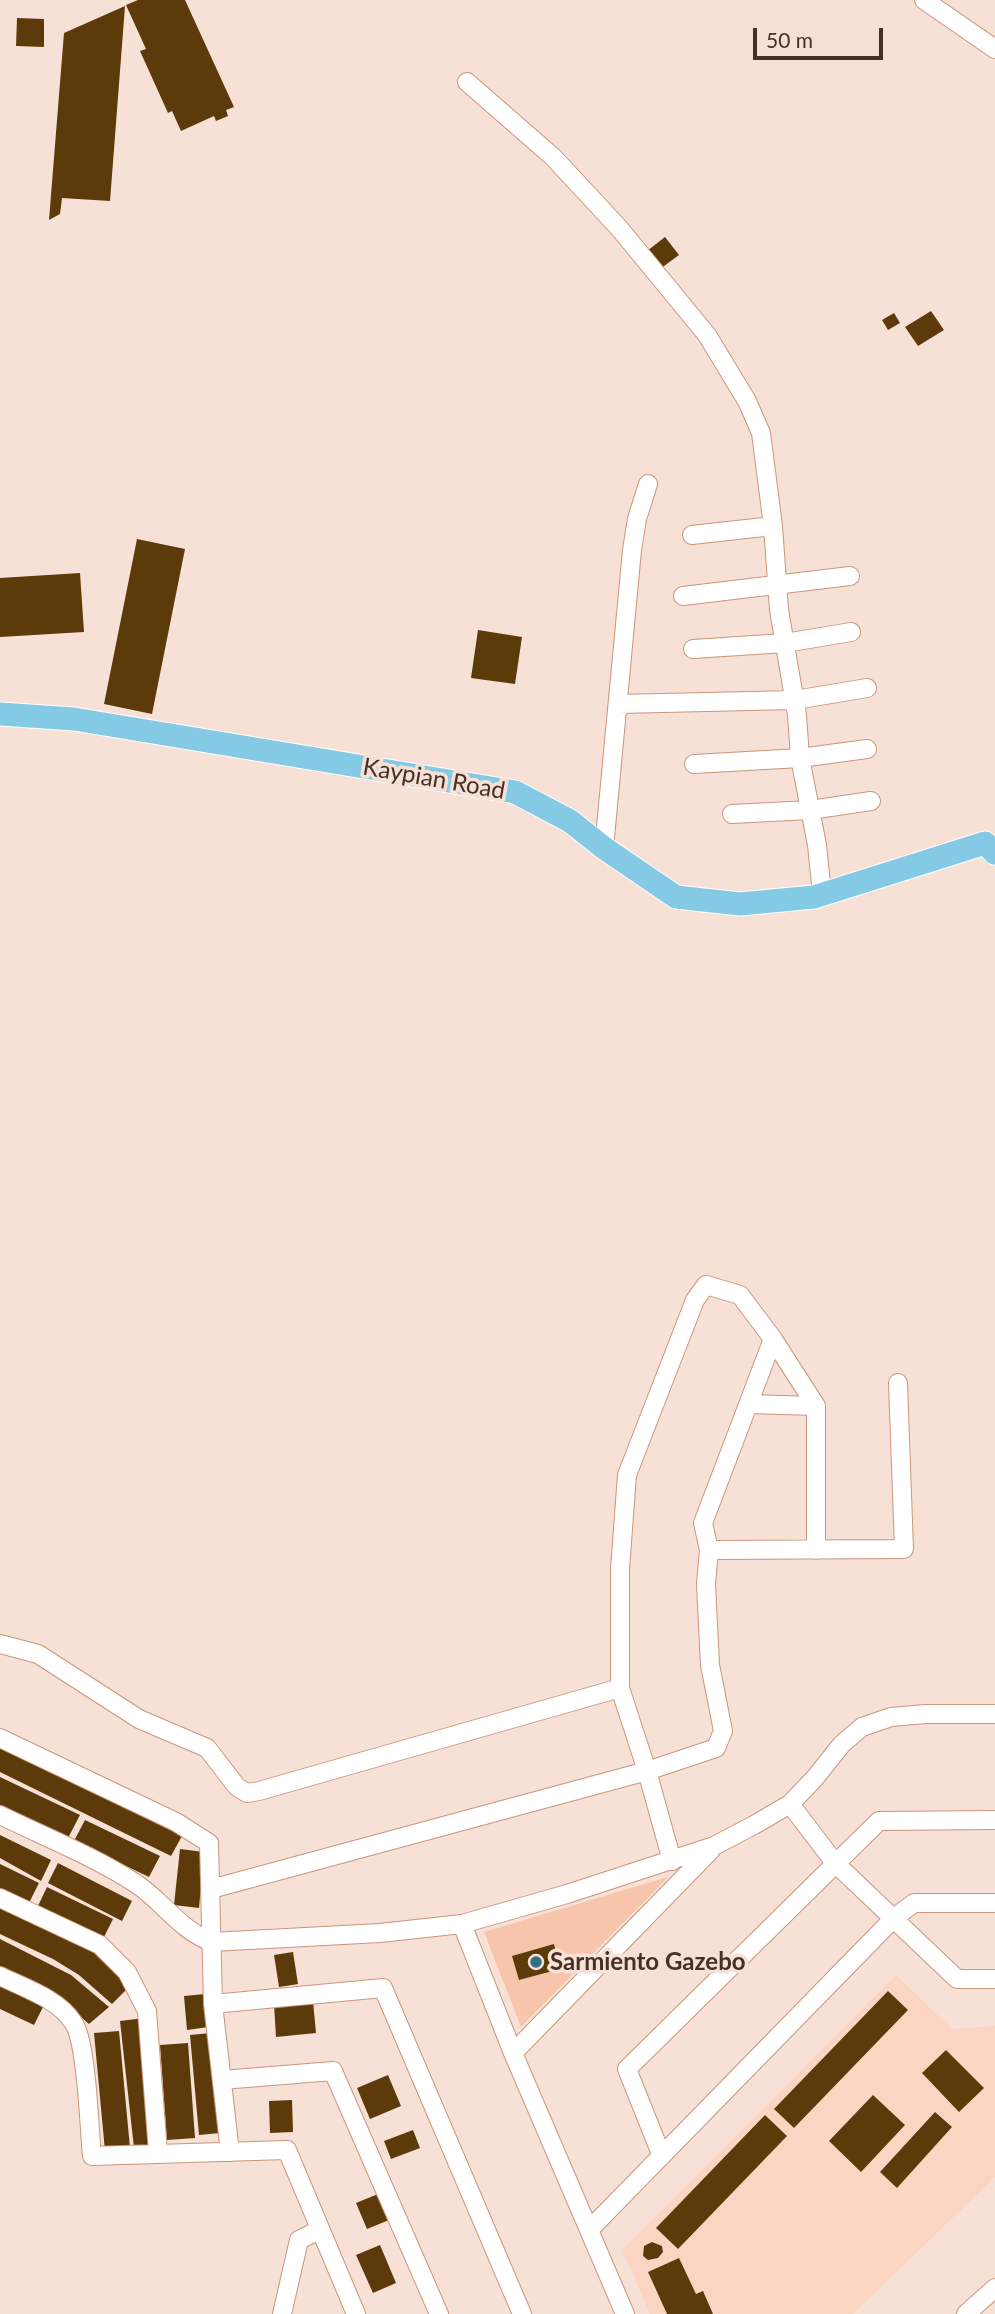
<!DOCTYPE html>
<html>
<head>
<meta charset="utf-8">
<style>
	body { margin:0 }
	#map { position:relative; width:995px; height:2314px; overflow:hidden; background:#f7e0d5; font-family:Lato,sans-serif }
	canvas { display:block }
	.scale { position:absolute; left:753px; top:28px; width:130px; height:32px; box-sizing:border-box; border:4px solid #463126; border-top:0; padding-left:9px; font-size:21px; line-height:24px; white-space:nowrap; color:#463126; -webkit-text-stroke:5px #f7e0d5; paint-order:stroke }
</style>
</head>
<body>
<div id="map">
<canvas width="995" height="2314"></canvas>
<div class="scale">50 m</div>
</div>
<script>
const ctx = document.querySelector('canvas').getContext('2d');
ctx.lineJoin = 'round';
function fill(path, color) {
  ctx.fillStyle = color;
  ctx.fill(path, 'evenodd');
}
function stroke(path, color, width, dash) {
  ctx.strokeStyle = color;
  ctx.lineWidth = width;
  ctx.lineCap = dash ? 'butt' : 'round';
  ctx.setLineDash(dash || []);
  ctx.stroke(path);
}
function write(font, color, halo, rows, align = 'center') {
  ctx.font = font + ' Lato,sans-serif';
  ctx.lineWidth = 7;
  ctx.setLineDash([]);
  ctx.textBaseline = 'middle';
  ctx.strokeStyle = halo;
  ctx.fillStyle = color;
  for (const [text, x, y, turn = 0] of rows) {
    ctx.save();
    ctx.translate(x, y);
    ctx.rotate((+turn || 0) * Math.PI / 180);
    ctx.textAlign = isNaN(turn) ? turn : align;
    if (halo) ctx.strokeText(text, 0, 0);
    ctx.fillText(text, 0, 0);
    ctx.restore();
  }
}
const built = new Path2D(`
	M896 1975 952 2029 995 2026V2177L853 2314H650L622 2250Z`);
const green = new Path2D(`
	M668 1877 521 2027 484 1932Z`);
const building = new Path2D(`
	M138 0H185L234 107 226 110 228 116 216 121 214 116 181 131 172 111 168 113 140 51 146 49 126 5Z
	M125 6 110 201 62 198 60 214 49 220 64 33Z
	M17 18 44 19V47L16 46Z
	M665 237 679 255 660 269 647 251Z
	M931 311 944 330 918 346 905 327Z
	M894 313 900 323 888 330 882 320Z
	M137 539 185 549 152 714 104 704Z
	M80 573 84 632 0 637V578Z
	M478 630 522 637 515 684 471 678Z
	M0 1746 182 1836 171 1856 0 1772Z
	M0 1777 80 1815 68 1838 0 1805Z
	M85 1820 160 1856 149 1877 74 1841Z
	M0 1835 51 1860 41 1881 0 1858Z
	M180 1849 204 1852 199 1908 174 1905Z
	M58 1863 132 1901 122 1921 48 1883Z
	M0 1864 39 1883 29 1903 0 1889Z
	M47 1887 113 1919 104 1937 38 1906Z
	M0 1906 91 1950 129 1987 112 2004 79 1975 53 1959 0 1934Z
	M0 1939 71 1975 109 2007 89 2024 51 1991 0 1967Z
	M554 1944 560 1969 519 1980 512 1956Z
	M293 1952 298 1984 279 1987 274 1955Z
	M0 1986 43 2007 34 2025 0 2009Z
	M888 1991 908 2010 794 2128 774 2109Z
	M205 1994 208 2027 187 2030 184 1996Z
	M313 2001 316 2033 276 2037 274 2004Z
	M144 2018 157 2146 134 2148 120 2021Z
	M119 2031 130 2148 105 2151 94 2033Z
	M211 2033 220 2133 199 2135 190 2035Z
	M188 2043 195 2138 167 2140 160 2045Z
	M946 2050 984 2088 959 2112 922 2073Z
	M388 2075 401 2106 370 2119 357 2088Z
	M873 2095 905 2125 861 2172 829 2141Z
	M292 2100 293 2132 270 2133 269 2101Z
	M935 2112 952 2127 897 2188 880 2172Z
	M765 2115 787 2136 678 2249 656 2228Z
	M413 2130 420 2148 391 2159 384 2141Z
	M378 2194 389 2220 367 2229 356 2203Z
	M652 2242 662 2246 663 2252 658 2258 648 2260 643 2256 644 2246Z
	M380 2245 396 2283 373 2293 356 2255Z
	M679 2258 696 2294 703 2291 713 2314H667L648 2272Z`);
const minor = new Path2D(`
	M924 0 995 49
	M467 82 553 157 619 228 707 335 747 401 761 433 773 526 779 610 797 715 800 758 817 845 822 894
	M692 535 773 526
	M683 596 850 576
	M693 649 785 643 851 632
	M618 704 795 700 867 688
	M694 764 800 758 867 749
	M732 814 810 810 871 801
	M604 848 632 550 637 519 648 484
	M749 1404 816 1406
	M709 1550 904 1549 898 1383
	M0 1644 38 1654 139 1719 207 1748 237 1787 247 1793 259 1791 620 1688 647 1771 672 1861
	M620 1688V1569L627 1475 695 1300 706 1285 740 1295 773 1339 816 1406V1550
	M0 1738 176 1822 209 1843 213 2004 230 2152
	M790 1804 835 1863 957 1979H995
	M0 1815C45 1837 93 1856 135 1883 163 1901 179 1930 212 1942L380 1933 462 1924 567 1894 714 1846 754 1825 790 1804 814 1779 842 1744 862 1727 891 1717 926 1714H995
	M211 1889 647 1771 716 1748 723 1731 710 1665 706 1584 709 1550 703 1523 773 1339
	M0 1898 100 1945 127 1972 147 2011 158 2152
	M462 1924 513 2053 625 2314
	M0 1976C24 1988 57 1998 73 2022 87 2041 89 2128 92 2156L287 2150 356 2314
	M213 2004 383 1988 522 2314
	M513 2053 711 1850
	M222 2080 333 2071 439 2314
	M661 2154 627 2069 879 1821 995 1820
	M590 2229 894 1918 914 1903H995
	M282 2314 299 2240 319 2230
	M966 2314 995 2288`);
const major = new Path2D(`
	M0 714 74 719 515 792 570 821 604 848 676 897 740 904 814 897 985 843 995 853`);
const markers = [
	[536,1962,7,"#356f87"]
];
const streetNames = [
	["Kaypian Road",434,779,10]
];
const poiNames = [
	["Sarmiento Gazebo",550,1962]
];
fill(built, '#fbd5c2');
fill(green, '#f7c5ac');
fill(building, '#5d3a09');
stroke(minor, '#ca967b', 20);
stroke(major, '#fff', 25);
stroke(minor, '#fff', 18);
stroke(major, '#85cae5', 23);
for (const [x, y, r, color] of markers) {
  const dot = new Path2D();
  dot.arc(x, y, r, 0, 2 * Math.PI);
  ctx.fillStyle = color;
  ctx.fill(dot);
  stroke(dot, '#f7e0d5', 2.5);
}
write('24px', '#463126', '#f7e0d5', streetNames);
write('bold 24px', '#463126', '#f7e0d5', poiNames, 'left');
</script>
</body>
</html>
